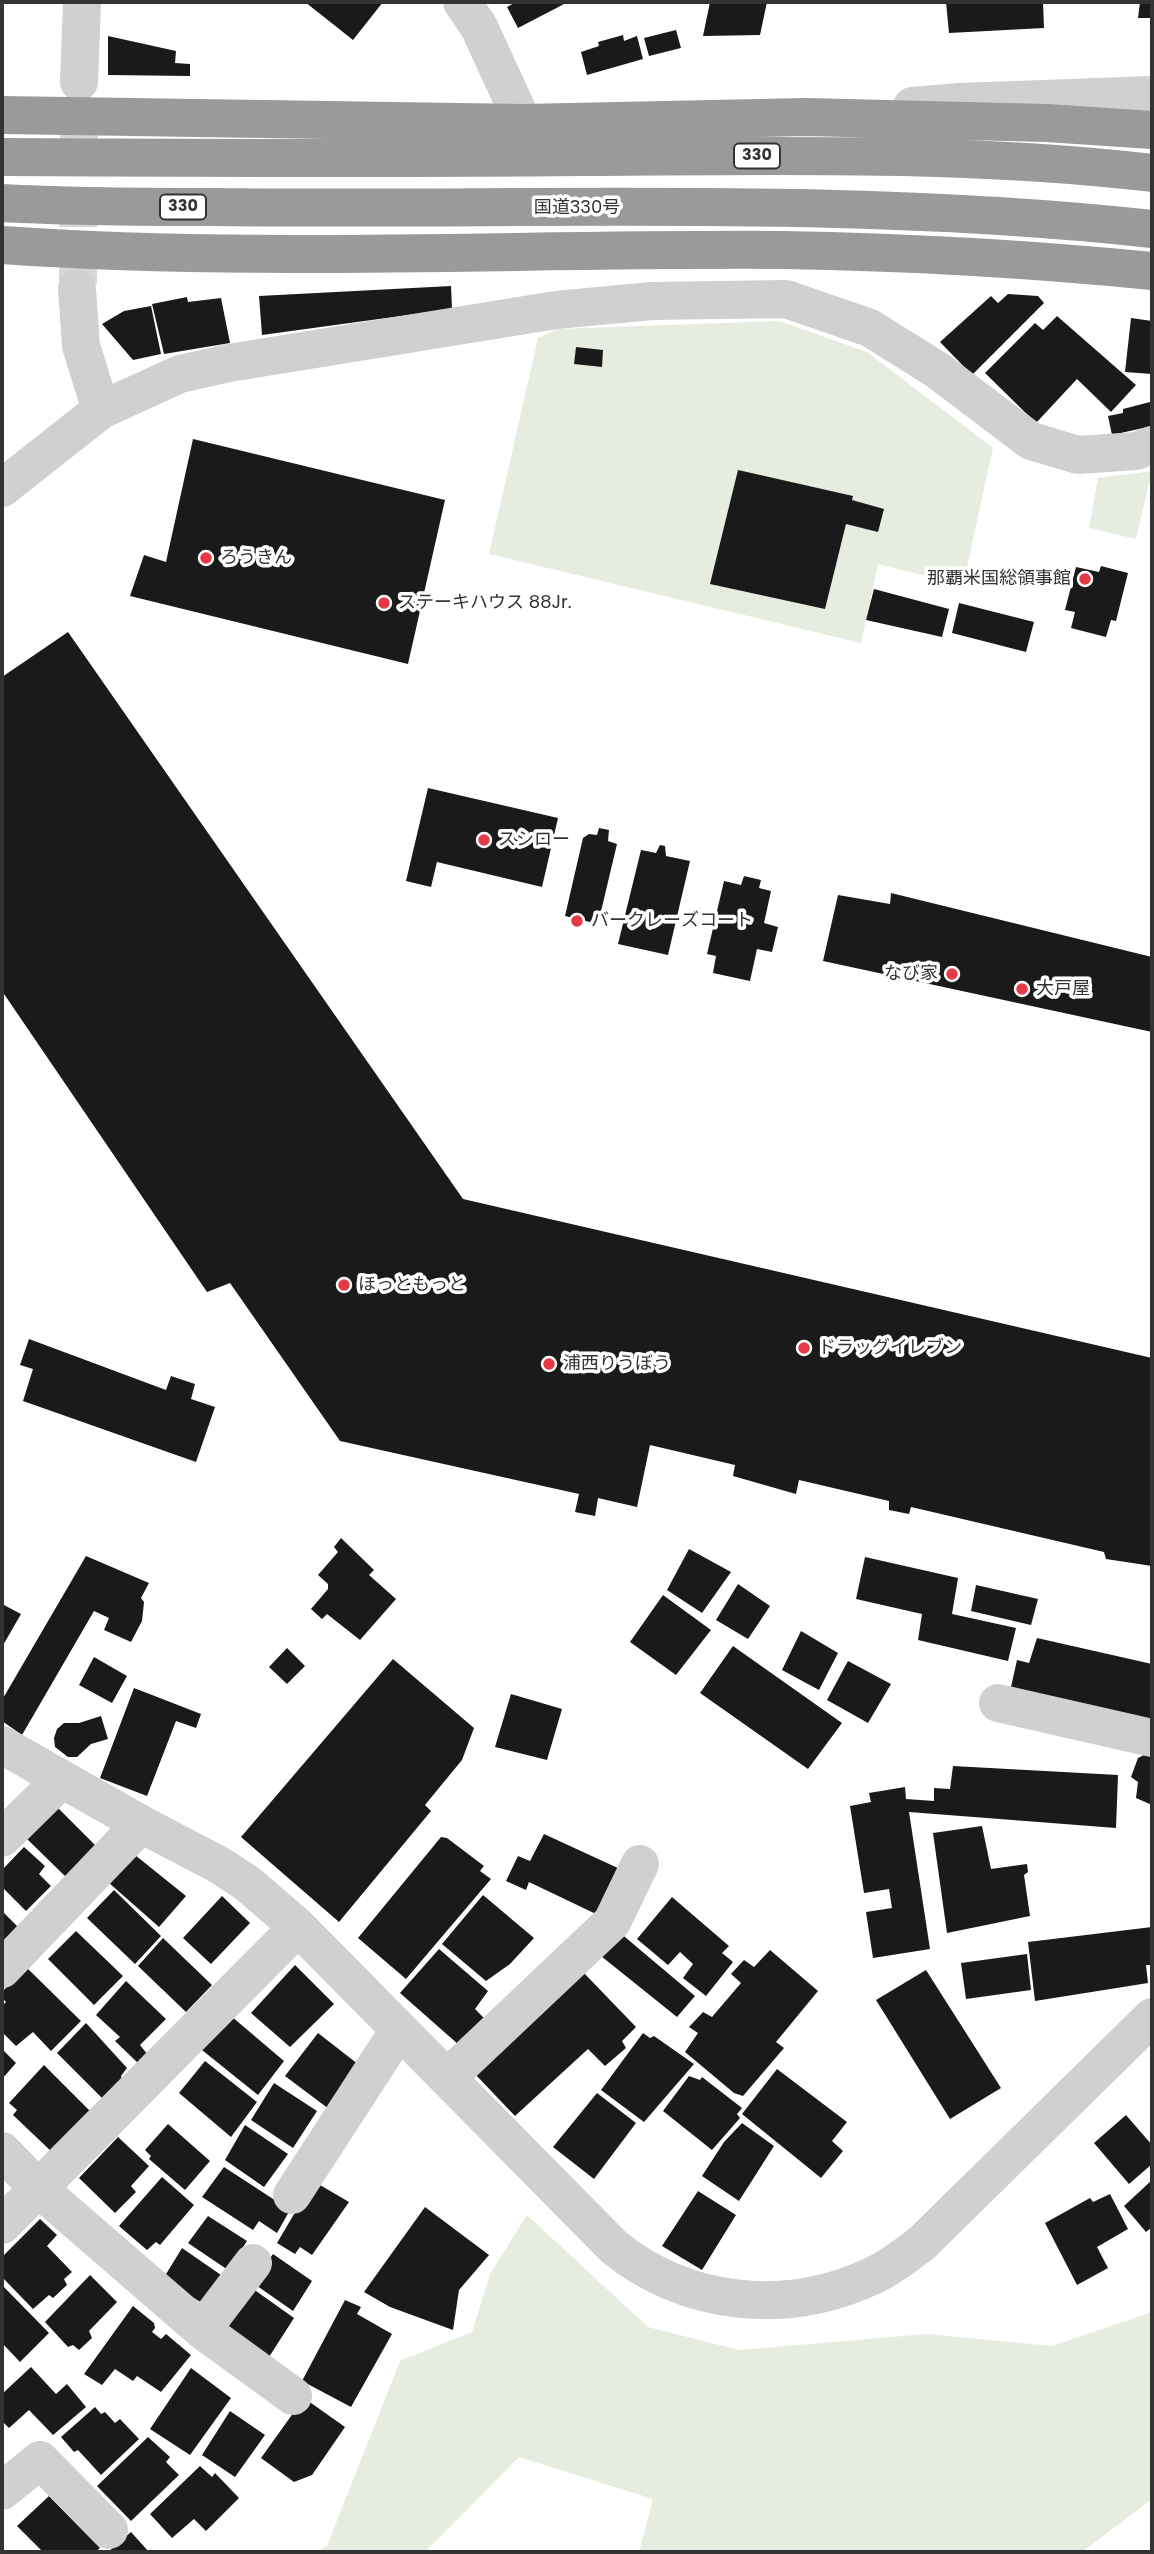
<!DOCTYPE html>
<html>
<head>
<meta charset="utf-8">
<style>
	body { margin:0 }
	#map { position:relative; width:1154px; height:2554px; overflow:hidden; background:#fff; font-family:Poppins,sans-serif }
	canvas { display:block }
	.frame { position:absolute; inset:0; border:4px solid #333; pointer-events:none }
</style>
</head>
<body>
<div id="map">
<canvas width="1154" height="2554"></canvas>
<div class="frame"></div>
</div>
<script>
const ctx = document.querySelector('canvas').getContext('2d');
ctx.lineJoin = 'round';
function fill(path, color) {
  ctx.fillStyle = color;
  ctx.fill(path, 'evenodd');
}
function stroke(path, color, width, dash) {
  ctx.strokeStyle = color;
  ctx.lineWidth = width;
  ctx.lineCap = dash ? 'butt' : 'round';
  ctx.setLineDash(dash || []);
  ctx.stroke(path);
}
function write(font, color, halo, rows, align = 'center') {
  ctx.font = font + ' Poppins,"Noto Sans JP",sans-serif';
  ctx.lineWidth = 7;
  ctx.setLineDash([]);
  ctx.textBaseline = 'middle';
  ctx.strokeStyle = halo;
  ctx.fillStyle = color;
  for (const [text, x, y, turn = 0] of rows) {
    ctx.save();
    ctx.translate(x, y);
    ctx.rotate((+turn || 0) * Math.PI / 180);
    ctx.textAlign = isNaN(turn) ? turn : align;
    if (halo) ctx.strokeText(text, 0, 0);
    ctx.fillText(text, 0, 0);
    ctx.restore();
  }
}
const green = new Path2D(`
	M779 321 867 352 993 448 963 585 878 564 861 643 489 554 538 338 557 329Z
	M1152 471 1136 539 1089 528 1098 478Z
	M527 2215 648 2327 739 2350 927 2334 1052 2346 1152 2312V2499L1082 2552H639L653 2499 519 2457 425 2552H316L327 2546 400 2361 472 2332 490 2274Z`);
const building = new Path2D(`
	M305 2H383L353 40Z
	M516 2H568L518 28 507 7Z
	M710 2H767L760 35 703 36Z
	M946 2H1043L1044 28 949 33Z
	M1140 2H1152V18H1138Z
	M676 30 681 48 649 56 644 38Z
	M623 35 624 41 637 36 643 59 587 75 581 52 599 46 598 42Z
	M108 36 176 51 175 63 190 64V76L108 75Z
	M451 286 452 309 262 335 259 296Z
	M1008 294 1038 296 1044 303 972 375 940 342 991 296 998 303Z
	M187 297 188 302 221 298 230 343 164 354 152 304Z
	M151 306 161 354 133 360 102 324 124 311Z
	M1057 316 1136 385 1111 412 1077 379 1036 423 985 373 1035 323 1043 330Z
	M1131 318 1152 321V374L1125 372Z
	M576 347 603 350 602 367 574 364Z
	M1150 402 1152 426 1112 435 1108 416 1123 413V409Z
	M193 439 445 500 408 664 130 596 144 555 166 562Z
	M738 470 853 496 852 500 884 509 878 532 846 524 825 609 710 584Z
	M1101 566 1128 573 1116 621 1111 620 1106 637 1071 628 1075 612 1065 610 1076 567 1099 572Z
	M874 589 949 609 942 637 866 620Z
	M959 603 1034 622 1026 652 952 633Z
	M68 632 463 1199 1152 1358V1566L1106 1559 1104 1552 911 1507 909 1514 889 1510V1501L799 1480 796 1494 733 1476 735 1465 650 1445 637 1507 598 1498 595 1516 575 1512 579 1494 340 1441 230 1283 207 1292 2 991V677Z
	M428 788 558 818 542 887 437 862 431 887 406 881Z
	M599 828 609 830 608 841 617 844 598 924 565 916 583 838 589 834 597 835Z
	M660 845 665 846 666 856 690 861 668 955 618 944 641 850 656 853Z
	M744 876 761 880 759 888 771 891 764 923 778 927 772 952 757 949 750 981 713 973 716 956 707 954 724 881 741 885Z
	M891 893 1152 957V1032L823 961 838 895 890 904Z
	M29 1339 166 1390 171 1376 195 1384 191 1399 215 1407 196 1462 23 1401 33 1369 20 1365Z
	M341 1538 374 1570 369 1575 396 1599 360 1640 327 1614 322 1619 311 1609 328 1589V1584L318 1575 338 1552 334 1547Z
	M689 1549 731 1572 702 1613 667 1590Z
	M86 1556 149 1583 141 1598 144 1602 142 1621 131 1642 104 1630 109 1618 94 1611 22 1735 2 1721V1700Z
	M865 1557 958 1578 952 1614 1016 1628 1008 1661 918 1640 922 1614 856 1599Z
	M738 1584 770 1606 748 1639 716 1620Z
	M976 1585 1038 1599 1031 1625 971 1611Z
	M663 1595 711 1630 676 1675 630 1642Z
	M2 1604 21 1614 2 1647Z
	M801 1631 838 1653 819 1690 782 1670Z
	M1037 1638 1152 1664V1726L1011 1687 1017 1660 1029 1663Z
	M733 1646 842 1723 808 1769 700 1693Z
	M287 1648 305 1666 287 1684 269 1667Z
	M94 1657 127 1676 112 1703 79 1685Z
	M393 1659 474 1728 462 1760 425 1805 431 1811 339 1922 241 1837Z
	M848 1661 891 1684 868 1723 827 1700Z
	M134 1688 201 1714 196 1728 176 1721 147 1796 100 1778Z
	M511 1694 562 1709 547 1760 495 1747Z
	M101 1716 108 1739 91 1744 77 1757H68L55 1747 54 1738 57 1729 64 1723H79Z
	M1152 1751V1805L1136 1798 1138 1782 1131 1777 1138 1758Z
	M953 1766 1118 1775 1116 1828 909 1812 930 1949 873 1958 866 1912 892 1908 889 1889 864 1893 850 1806 871 1802 869 1793 905 1787 906 1799 934 1801V1788L950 1789Z
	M57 1807 96 1846 66 1877 26 1838Z
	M982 1826 991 1869 1027 1864 1028 1872 1024 1875 1030 1916 947 1933 933 1833Z
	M544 1834 620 1869 598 1915 529 1882 526 1890 506 1881 518 1856 530 1861Z
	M441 1837 447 1838 484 1866 480 1871 491 1879 406 1979 358 1938Z
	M24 1847 45 1866 39 1874 51 1886 26 1911 2 1887V1870Z
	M135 1855 186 1896 159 1927 108 1882Z
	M114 1890 161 1936 135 1964 87 1918Z
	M483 1895 534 1938 510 1964 486 1981 442 1944Z
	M222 1896 250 1923 211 1964 183 1938Z
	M672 1897 729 1946 722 1953 733 1962 706 1996 683 1978 693 1964 680 1952 668 1965 637 1939Z
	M2 1911 18 1927 2 1943Z
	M1152 1927V1965H1146L1148 1983 1035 2001 1028 1942Z
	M76 1931 123 1976 94 2005 48 1959Z
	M619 1932 695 1996 677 2017 601 1956Z
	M163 1938 212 1985 186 2012 138 1966Z
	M439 1949 488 1991 475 2009 484 2018 459 2045 400 1993Z
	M770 1950 818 1991 776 2042 784 2048 743 2096 734 2093 685 2052 698 2033 689 2027 703 2012 712 2017 741 1983 731 1974 744 1960 754 1967Z
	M1027 1954 1031 1990 966 1999 961 1963Z
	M295 1965 334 2004 290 2047 251 2013Z
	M26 1967 81 2021 51 2051 33 2032 16 2046 2 2032V2006L6 2002 2 1998V1992Z
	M926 1970 1001 2088 950 2119 876 2000Z
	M582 1971 636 2027 622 2041 626 2048 605 2066 588 2049 515 2116 474 2073Z
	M126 1981 166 2019 140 2045 148 2055 139 2064 115 2041 120 2037 96 2015Z
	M231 2016 284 2061 258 2095 202 2050Z
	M86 2023 127 2068 121 2076 122 2080 103 2099 57 2053Z
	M318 2033 363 2068 333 2112 285 2076Z
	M643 2033 650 2038 654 2036 694 2064 644 2122 601 2090Z
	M2 2049 16 2063 2 2079Z
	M205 2061 257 2102 231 2137 179 2093Z
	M44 2065 92 2113 54 2154 13 2115 17 2110 9 2103Z
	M777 2069 847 2122 832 2141 843 2151 821 2178 742 2114Z
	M689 2076 700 2080 702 2077 742 2108 737 2114 740 2118 712 2150 663 2111Z
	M274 2083 317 2111 293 2148 251 2120Z
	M597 2093 636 2123 594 2179 553 2147Z
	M1126 2115 1152 2145V2164L1129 2184 1094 2143Z
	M742 2123 774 2146 739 2201 702 2176 724 2142Z
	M168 2124 210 2161 185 2190 149 2159 151 2156 145 2150Z
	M245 2125 288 2154 264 2187 225 2160Z
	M118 2137 149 2166 131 2186 136 2192 115 2213 79 2178Z
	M224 2167 290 2210 277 2233 259 2221 253 2230 202 2197Z
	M162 2177 194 2205 160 2245 156 2242 147 2250 119 2226Z
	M1152 2180V2227L1146 2232 1124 2206Z
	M320 2185 349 2202 312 2255 300 2247 295 2254 277 2243 310 2187Z
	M698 2191 736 2215 702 2270 662 2246Z
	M1110 2194 1128 2229 1097 2247 1108 2268 1077 2285 1045 2223 1090 2198 1093 2202Z
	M425 2207 489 2255 459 2290 453 2330 390 2307 364 2292Z
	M208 2216 247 2241 228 2270 188 2243Z
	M40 2219 57 2235 47 2246 72 2272 64 2279 67 2285 53 2298 49 2295 33 2309 2 2277V2257Z
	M182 2248 221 2275 202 2303 163 2279Z
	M273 2254 312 2281 293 2311 253 2283Z
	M90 2275 117 2302 89 2331 92 2338 79 2350 73 2345 68 2347 45 2322Z
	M2 2285 49 2333 20 2362 2 2343Z
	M249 2286 294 2318 269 2357 224 2324Z
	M345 2300 361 2307 357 2314 392 2334 351 2407 302 2381Z
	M133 2306 154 2323 155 2328 152 2332 161 2339 166 2334 191 2355 161 2392 137 2376 133 2381 115 2369 102 2385 84 2374Z
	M31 2367 56 2394 67 2384 86 2407 53 2435 29 2410 9 2428 2 2421V2394Z
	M191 2368 231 2398 190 2455 150 2429Z
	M304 2398 345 2427 312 2475 294 2482 261 2458Z
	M95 2407 101 2414 105 2412 115 2423 120 2419 139 2439 101 2475 78 2450 74 2452 61 2437Z
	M230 2411 265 2435 235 2477 202 2455Z
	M148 2437 170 2457 166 2462 179 2475 131 2521 97 2486Z
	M200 2466 212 2477 215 2473 239 2498 206 2531 194 2519 172 2538 150 2514Z
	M49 2496 100 2548 95 2552H43L17 2526Z
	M131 2532 149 2552H108Z`);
const minorTunnel = new Path2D(`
	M78 284 79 123`);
const minor = new Path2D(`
	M462 2 479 27 523 123
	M79 82 82 2
	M912 106 959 102 1152 95
	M77 289 81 346 101 410
	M2 488 101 410 180 374 229 363 556 310 652 301 786 299 870 328 937 370 1031 441 1078 455 1136 451 1152 445
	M998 1703 1152 1738
	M2 1745 141 1824 221 1866 248 1884 298 1927 614 2247C687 2306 787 2316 872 2276 890 2268 906 2255 922 2243L1152 2017
	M2 1838 61 1780
	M2 1969 141 1824
	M447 2078 612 1922 640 1864
	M2 2151 38 2188 202 2330 293 2396
	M292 2195 399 2030
	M2 2225 298 1927
	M202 2330 253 2263
	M2 2491 40 2460 109 2530`);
const highway = new Path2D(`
	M2 115 523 123 806 117 1047 123 1152 130
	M2 157C195 158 387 159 580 157 771 156 962 151 1152 173
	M2 203C73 207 144 207 216 207 528 211 841 195 1152 229
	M2 245C261 263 523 248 783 250 906 252 1030 259 1152 271`);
const markers = [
	[206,558,7,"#e63946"],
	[1085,579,7,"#e63946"],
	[384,603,7,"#e63946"],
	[484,840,7,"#e63946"],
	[577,921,7,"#e63946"],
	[952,974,7,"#e63946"],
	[1022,989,7,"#e63946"],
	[344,1285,7,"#e63946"],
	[804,1348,7,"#e63946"],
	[549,1364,7,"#e63946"]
];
const shields = [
	[757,156,46],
	[183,207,46]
];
const shieldNames = [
	["330",757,156],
	["330",183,207]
];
const streetNames = [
	["国道330号",577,208]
];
const poiNames = [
	["ろうきん",220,558],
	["那覇米国総領事館",1071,579,"right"],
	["ステーキハウス 88Jr.",398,603],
	["スシロー",498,840],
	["バークレーズコート",591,921],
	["なび家",938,974,"right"],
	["大戸屋",1036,989],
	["ほっともっと",358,1285],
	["ドラッグイレブン",818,1348],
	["浦西りうぼう",563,1364]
];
fill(green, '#e6ecdf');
fill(building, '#1a1a1a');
stroke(minorTunnel, '#d6d6d6', 38, [38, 19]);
stroke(minor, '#d0d0d0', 38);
stroke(highway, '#9a9a9a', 38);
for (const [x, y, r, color] of markers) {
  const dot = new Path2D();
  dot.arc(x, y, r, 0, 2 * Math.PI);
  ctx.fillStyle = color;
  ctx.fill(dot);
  stroke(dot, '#fff', 2.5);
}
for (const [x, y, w] of shields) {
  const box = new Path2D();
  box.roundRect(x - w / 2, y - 12.5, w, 25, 5);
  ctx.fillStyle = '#fff';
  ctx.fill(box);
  stroke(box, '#333', 2);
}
write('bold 16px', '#333', null, shieldNames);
write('18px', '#333', '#fff', streetNames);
write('18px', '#333', '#fff', poiNames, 'left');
</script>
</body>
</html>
